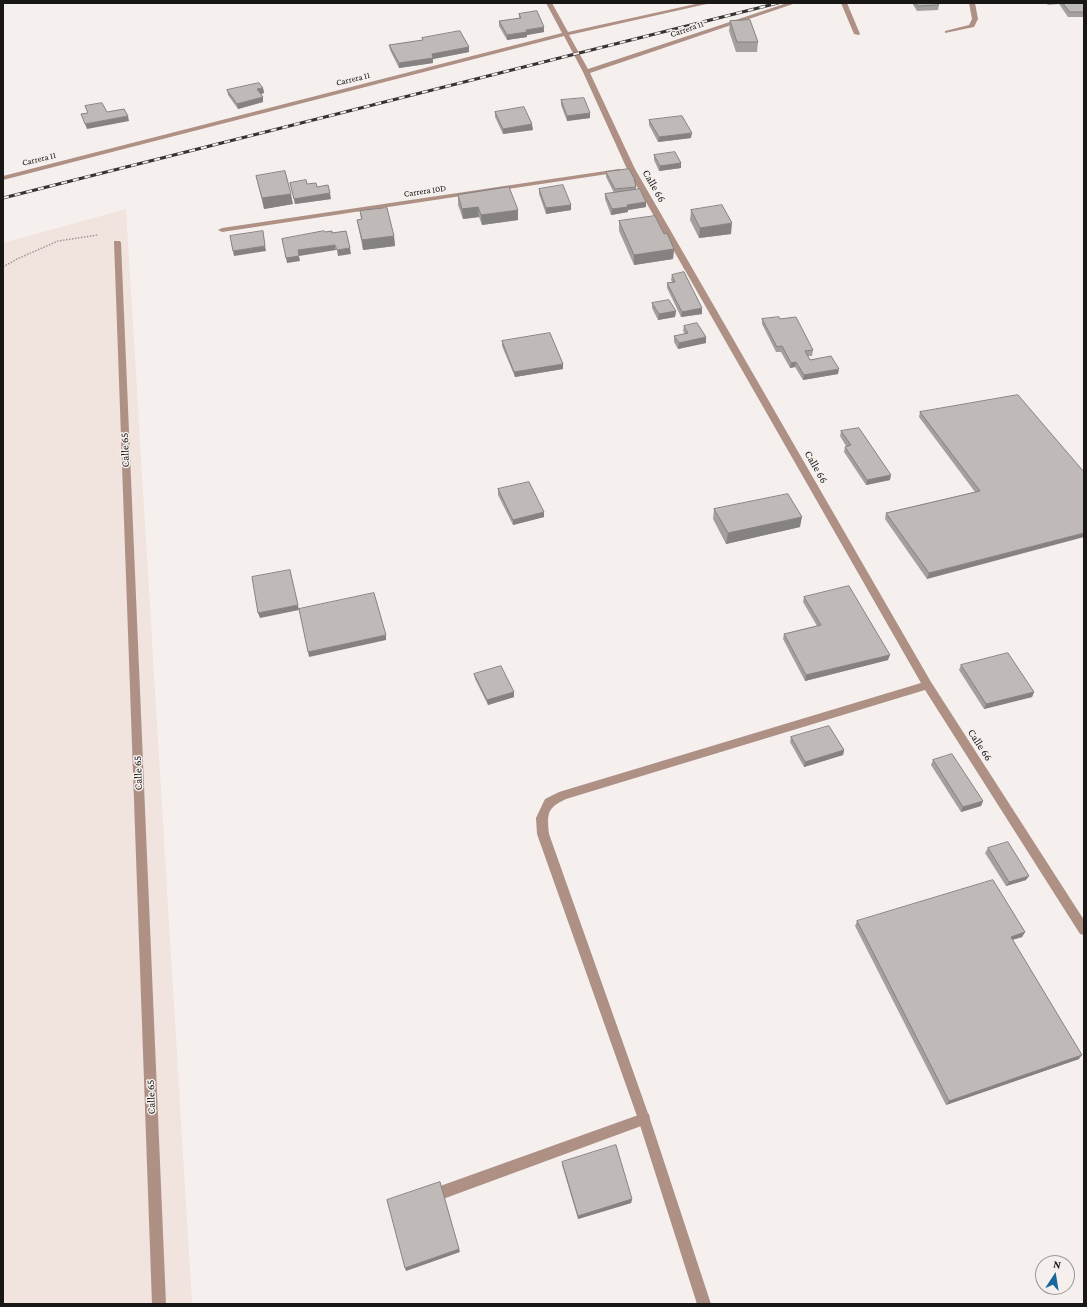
<!DOCTYPE html>
<html>
<head>
<meta charset="utf-8">
<style>
	body { margin:0 }
	#map { position:relative; width:1087px; height:1307px; overflow:hidden; background:#f5f0ee; font-family:"Crimson Pro",serif }
	canvas { display:block }
	.frame { position:absolute; inset:0; border:4px solid #191716; pointer-events:none }
	.north { position:absolute; left:1035px; top:1255px; width:40px; height:40px; box-sizing:border-box; background:#f5f0ee; border:1px solid #9d9998; border-radius:50%; rotate:12deg; font-size:11px; font-weight:700; line-height:16px; text-align:center; color:#191716 }
	.north::after { content:''; display:block; margin:auto; width:14px; height:18px; background:#196699; clip-path:polygon(50% 0,100% 100%,50% 72%,0 100%) }
</style>
</head>
<body>
<div id="map">
<canvas width="1087" height="1307"></canvas>
<div class="frame"></div>
<div class="north">N</div>
</div>
<script>
const ctx = document.querySelector('canvas').getContext('2d');
ctx.lineJoin = 'round';
function fill(path, color) {
  ctx.fillStyle = color;
  ctx.fill(path, 'evenodd');
}
function stroke(path, color, width, dash) {
  ctx.strokeStyle = color;
  ctx.lineWidth = width;
  ctx.lineCap = dash ? 'butt' : 'round';
  ctx.setLineDash(dash || []);
  ctx.stroke(path);
}
function write(font, color, halo, rows, align = 'center') {
  ctx.font = font + ' "Crimson Pro",serif';
  ctx.lineWidth = 3;
  ctx.setLineDash([]);
  ctx.textBaseline = 'middle';
  ctx.strokeStyle = halo;
  ctx.fillStyle = color;
  for (const [text, x, y, turn = 0] of rows) {
    ctx.save();
    ctx.translate(x, y);
    ctx.rotate((+turn || 0) * Math.PI / 180);
    ctx.textAlign = isNaN(turn) ? turn : align;
    if (halo) ctx.strokeText(text, 0, 0);
    ctx.fillText(text, 0, 0);
    ctx.restore();
  }
}
const built = new Path2D(`
	M126 209 192 1304H3V243Z`);
const path = new Path2D(`
	M3 267 17 259 58 241 98 235`);
const service = new Path2D(`
	M644 1113 649 1114 650 1119 649 1124 644 1125 443 1199 438 1197 436 1192 438 1187 443 1185Z`);
const minor = new Path2D(`
	M546 3H552L568 32 700 3H711L569 35 588 69 787 3H796L590 73 635 169 931 682 1084 920V935L1080 934 925 690 566 799C547 808 547 813 549 834L650 1119 711 1304H697L638 1119 537 834 536 818 545 799 559 792 921 683 627 169 583 72 564 36 3 180V176L562 33Z
	M841 3H847L860 34 859 35 854 34Z
	M969 3H975L978 19 974 27 945 33V31L969 25 972 19Z
	M619 169 623 171 621 172 222 232 218 230 222 228Z
	M114 241H120L121 243 166 1304H152Z`);
const rail = new Path2D(`
	M3 198 778 3`);
const wall = new Path2D(`
	M912 3H939H937L939 5 938 10 917 11Z
	M1046 3H1084V17H1068L1059 4 1048 5Z
	M519 14 544 32 527 35V37L507 40 499 26V21L519 19Z
	M730 21 758 42 757 52H736L729 31Z
	M422 38 469 47V52L433 59V63L399 68 390 50 389 45 423 41Z
	M263 88 264 93 260 94 263 97V102L238 109 228 95 227 90Z
	M561 100 590 118 567 121 561 105Z
	M495 112 533 130 503 134 495 117Z
	M649 120 691 138 658 142 649 125Z
	M654 155 681 163V168L659 171 654 160Z
	M606 172 636 187V190L646 202V207L628 210V212L611 215 605 199V194L614 193 606 177Z
	M256 176 293 204 264 209Z
	M290 183 307 184 317 187 331 199 295 204Z
	M539 189 571 210 546 214 539 194Z
	M458 195 518 220 482 225 479 217 463 219 458 205Z
	M691 210 731 234 699 238 690 220Z
	M360 211 394 236 395 246 363 250 357 220 361 219Z
	M619 221 664 234 674 249 673 259 634 265 619 231Z
	M672 275 702 314 681 317 667 288V283L672 282 671 280Z
	M652 303 676 311 675 317 658 320 652 308Z
	M762 319H780L813 350 812 356H808L810 360 838 374 803 380 795 367 790 368 781 352H776L762 324Z
	M684 326 706 337V343L678 349 674 342V336L685 334 683 331Z
	M502 341 563 369 515 377 502 346Z
	M920 412 1084 472 927 579 885 519 886 513 975 492 919 417Z
	M841 431 890 480 866 485 844 452 845 447 846 446 840 436Z
	M498 489 544 517 513 525 498 495Z
	M714 509 800 527 726 544 713 519Z
	M804 597 888 660 805 681 783 639 784 634 817 626 803 602Z
	M961 665 1034 692 1032 697 984 709 959 670Z
	M474 674 514 692V697L488 705 475 679Z
	M791 737 844 750 843 755 804 767 790 742Z
	M933 760 983 801 981 806 961 812 931 765Z
	M988 848 1026 880 1006 886 985 853Z
	M857 921 1025 932 1022 937 1012 940 1079 1059 946 1105 855 926Z
	M562 1162 632 1199 631 1203 578 1219 562 1165Z`);
const shadedWall = new Path2D(`
	M544 27V32L527 35V37L507 40V35Z
	M469 47V52L433 59V63L399 68V63L432 54Z
	M263 88 264 93 258 95 257 89Z
	M263 97V102L238 109 237 104Z
	M590 113V118L567 121V116Z
	M128 116 129 121 87 129 85 124Z
	M532 124 533 130 503 134V129Z
	M692 133 691 138 658 142 659 137Z
	M681 163V168L659 171 660 166Z
	M330 193 331 199 295 204 294 199Z
	M291 194 293 204 264 209 262 198Z
	M646 202V207L628 210V212L611 215 612 209 627 205Z
	M571 205V210L546 214V208Z
	M478 207 479 217 463 219 462 209Z
	M518 210V220L482 225 481 215Z
	M732 223 731 234 699 238 700 228Z
	M394 236 395 246 363 250 362 240Z
	M335 245 336 250 299 256 298 250Z
	M265 246 266 251 234 256 233 251Z
	M350 248 351 254 338 256 337 250Z
	M674 249 673 259 634 265V255Z
	M299 256 300 261 287 263 286 258Z
	M702 308V314L681 317 682 312Z
	M676 311 675 317 658 320 659 314Z
	M706 337V343L678 349 679 343Z
	M796 362 795 367 790 368 791 363Z
	M563 364V369L515 377 514 372Z
	M839 369 838 374 803 380 804 375Z
	M891 475 890 480 866 485 867 480Z
	M544 512V517L513 525V520Z
	M802 517 800 527 726 544 728 533Z
	M1084 533V537L927 579 929 573Z
	M298 605 299 610 260 618 258 613Z
	M386 635V640L309 657 308 652Z
	M890 655 888 660 805 681 806 675Z
	M514 692V697L488 705 487 700Z
	M1034 692 1032 697 984 709 986 704Z
	M844 750 843 755 804 767 805 762Z
	M983 801 981 806 961 812 963 807Z
	M1029 876 1026 880 1006 886 1009 882Z
	M1025 932 1022 937 1008 941 1011 937Z
	M1082 1055 1079 1059 946 1105 949 1101Z
	M632 1199 631 1203 578 1219V1216Z
	M459 1249 460 1252 406 1271 405 1268Z`);
const building = new Path2D(`
	M916 3H937L939 5 918 6Z
	M1063 3H1084V12H1070Z
	M537 11 544 27 526 30 527 32 507 35 499 21 521 18 519 14Z
	M750 20 758 42H737L730 21Z
	M460 31 469 47 432 54 433 58 399 63 389 45 423 40 422 38Z
	M259 83 263 88 257 89 263 97 237 104 227 90Z
	M584 98 590 113 567 116 561 100Z
	M102 103 107 112 124 109 128 116 85 124 81 114 88 113 85 106Z
	M524 107 532 124 503 129 495 112Z
	M682 116 692 133 659 137 649 120Z
	M675 152 681 163 660 166 654 155Z
	M629 169 634 178 636 187 615 189 606 172Z
	M285 171 291 194 262 198 256 176Z
	M306 180 307 184 316 183 317 187 328 185 330 193 294 199 290 183Z
	M563 185 571 205 546 208 539 189Z
	M509 187 518 210 481 215 478 207 462 209 458 195Z
	M640 189 646 202 627 205 628 207 612 209 605 194Z
	M722 205 732 223 700 228 691 210Z
	M387 208 394 236 362 240 357 220 362 219 360 211Z
	M655 216 664 234 667 233 674 249 634 255 619 221Z
	M263 231 265 246 233 251 230 236Z
	M324 231 325 232 332 231V233L346 231 350 248 337 250 335 245 298 250 299 256 286 258 282 239Z
	M684 272 702 308 682 312 667 283 675 282 672 275Z
	M669 300 676 311 659 314 652 303Z
	M779 317 780 319 796 317 813 350 805 351 810 360 831 356 839 369 804 375 796 362 791 363 782 346 777 347 762 319Z
	M697 323 706 337 679 343 674 336 688 333 684 326Z
	M550 333 563 364 514 372 502 341Z
	M1018 395 1084 472V533L929 573 886 513 980 491 920 412Z
	M859 428 891 475 867 480 845 447 851 445 841 431Z
	M529 482 544 512 513 520 498 489Z
	M788 494 802 517 728 533 714 509Z
	M290 570 298 605 258 613 252 577Z
	M849 586 890 655 806 675 784 634 821 625 804 597Z
	M374 593 386 635 308 652 299 609Z
	M1008 653 1034 692 986 704 961 665Z
	M501 666 514 692 487 700 474 674Z
	M829 726 844 750 805 762 791 737Z
	M952 754 983 801 963 807 933 760Z
	M1008 842 1029 876 1009 882 988 848Z
	M993 880 1025 932 1011 937 1082 1055 949 1101 857 921Z
	M616 1145 632 1199 578 1216 562 1162Z
	M440 1182 459 1249 405 1268 387 1200Z`);
const farStreetnames = [
	["Carrera 11",687,29,-19],
	["Carrera 11",353,79,-14],
	["Carrera 11",39,159,-14],
	["Carrera 10D",425,191,-8]
];
const streetNames = [
	["Calle 66",654,186,60],
	["Calle 65",125,450,-92],
	["Calle 66",816,467,60],
	["Calle 66",980,745,57],
	["Calle 65",138,773,-92],
	["Calle 65",151,1097,-92]
];
fill(built, '#f1e3de');
stroke(path, '#9c9896', 1.5, [1.5, 1.5]);
fill(service, '#ae9085');
fill(minor, '#ae9085');
stroke(rail, '#363432', 3);
stroke(rail, '#f5f0ee', 2, [6]);
fill(wall, '#a4a09e');
fill(shadedWall, '#868281');
fill(building, '#bfbab8');
stroke(building, '#868281', 1);
write('9px', '#191716', '#f5f0ee', farStreetnames);
write('11px', '#191716', '#f5f0ee', streetNames);
</script>
</body>
</html>
